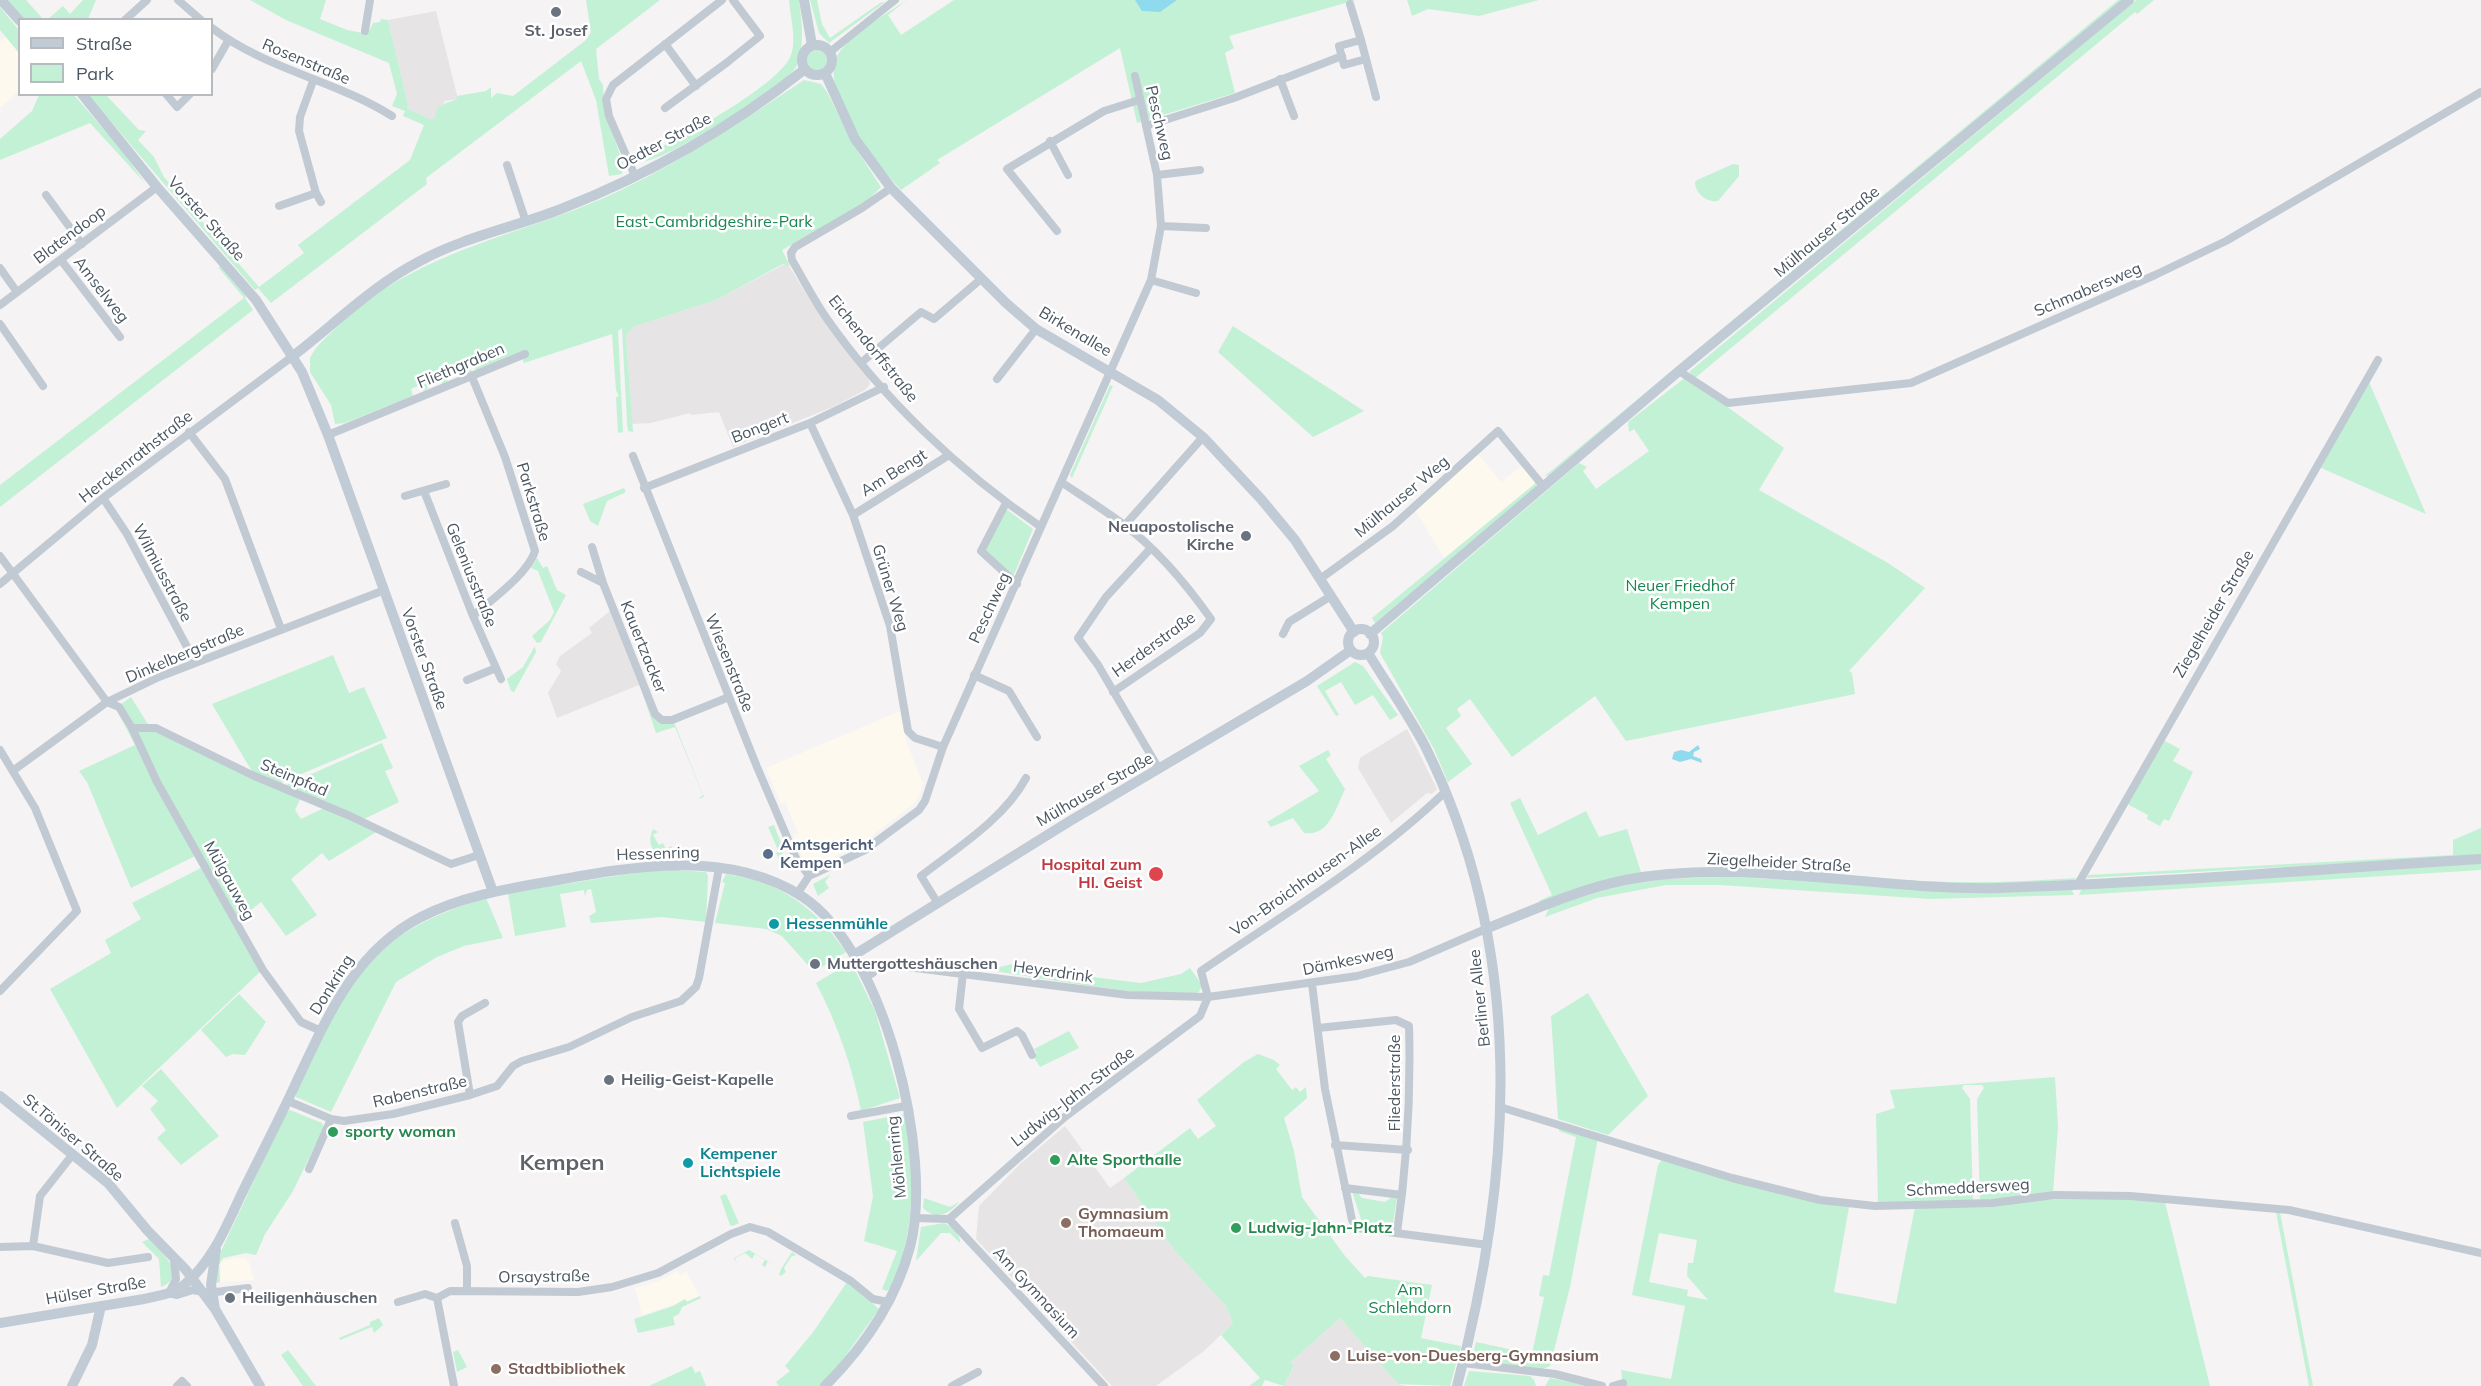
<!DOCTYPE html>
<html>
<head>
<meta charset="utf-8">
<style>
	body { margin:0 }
	#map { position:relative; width:2481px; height:1386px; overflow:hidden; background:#f5f3f3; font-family:Mulish,sans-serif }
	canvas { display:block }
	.legend { position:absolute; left:18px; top:18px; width:195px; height:78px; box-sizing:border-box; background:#fff; border:2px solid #b7bbc0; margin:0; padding:8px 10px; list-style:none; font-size:18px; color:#4a5661 }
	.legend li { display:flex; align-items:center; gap:12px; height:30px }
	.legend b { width:30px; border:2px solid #b7bbc0 }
</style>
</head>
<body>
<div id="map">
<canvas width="2481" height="1386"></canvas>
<ul class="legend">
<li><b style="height:8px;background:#c1cbd6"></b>Straße</li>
<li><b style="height:16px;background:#c3f1d5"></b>Park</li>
</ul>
</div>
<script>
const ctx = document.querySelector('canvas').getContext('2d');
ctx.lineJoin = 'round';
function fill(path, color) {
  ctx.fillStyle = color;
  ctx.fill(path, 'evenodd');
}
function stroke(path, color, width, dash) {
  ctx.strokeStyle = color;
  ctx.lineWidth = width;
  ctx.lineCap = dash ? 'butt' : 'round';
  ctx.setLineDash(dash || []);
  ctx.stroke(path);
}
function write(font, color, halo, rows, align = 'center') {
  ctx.font = font + ' Mulish,sans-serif';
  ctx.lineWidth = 5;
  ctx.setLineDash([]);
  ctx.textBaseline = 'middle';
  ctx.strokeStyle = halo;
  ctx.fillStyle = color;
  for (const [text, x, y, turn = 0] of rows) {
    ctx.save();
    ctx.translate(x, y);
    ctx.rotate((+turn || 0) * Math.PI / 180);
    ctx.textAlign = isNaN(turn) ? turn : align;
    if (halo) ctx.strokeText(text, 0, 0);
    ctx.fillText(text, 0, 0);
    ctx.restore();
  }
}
const commercial = new Path2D(`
	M6 37 20 53 19 91 0 108V42Z
	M1477 453 1501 482 1523 465 1537 482 1444 558 1415 510Z
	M900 711 907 743 923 784 919 797 910 807 864 842 832 858 815 864 808 863 803 859 793 835 798 833 785 802 781 804 766 768Z
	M236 1258H245L249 1262 254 1280 220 1282 221 1261Z
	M678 1271 681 1276 686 1272 700 1296 642 1315 635 1288 656 1282Z`);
const education = new Path2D(`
	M436 11 458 99 445 101 434 119H430L407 108 408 104 388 20Z
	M787 263 821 317 868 377 870 384 865 390 835 406 733 447 719 412 691 415 690 413 651 423 632 424 626 336 633 327 716 300Z
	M610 611 639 685 557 718 548 693 561 671 556 664 560 656 592 633 589 628Z
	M1407 729 1437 789 1432 794 1427 793 1391 823 1358 768 1360 758Z
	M1065 1126 1110 1188 1124 1178 1175 1251 1226 1306 1233 1323 1204 1351 1156 1386H1112L976 1239 979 1206 1020 1164Z
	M1340 1318 1398 1384 1406 1386H1284L1294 1366 1289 1364Z`);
const green = new Path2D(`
	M7 0H26L43 19H23Z
	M83 0H96L88 19H48L63 6 70 14Z
	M250 0H326L320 19 347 30 368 34 373 23 380 22 381 19 388 20 408 104 407 108 430 119H434L439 106 457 99V96L486 91 491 87V98L497 93 513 96 586 40 591 32 586 0H660L596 49 599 79 603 85 604 109 623 163 622 174 609 176 596 100 581 61 426 178 427 184 271 303 258 288 255 290 88 95H106L139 130 146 131 138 140 154 157 164 177 259 287 304 253 298 245 410 160 424 125 403 116 405 111 392 106 397 94 389 63 286 20Z
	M789 0H799C802 24 805 45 796 67 787 85 660 165 642 161L634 153C644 149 655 150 665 145 692 132 782 82 791 55 797 39 790 16 789 0Z
	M810 0H817L822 24 830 38 880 3 885 2 829 43 819 33Z
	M907 0 888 15 901 35 954 0H1356L1229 36 1234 48 1225 53 1235 93 1137 123 1120 48 937 160 940 163 901 190C877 163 812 87 841 50 857 29 885 15 907 0Z
	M1407 0H1539L1479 16 1428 9 1412 16Z
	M2118 0H2122L1551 475 1545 476Z
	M2136 0H2154L2137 14 2135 12 1695 378 1689 372Z
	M0 7 19 30V53L0 30Z
	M807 60a10 10 0 1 1 20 0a10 10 0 1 1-20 0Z
	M804 80 821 84 827 92 853 144 881 187 866 202 782 250 790 266 783 264 716 300 633 327 626 336 633 432 628 431 627 422 622 328 618 331 623 432 618 433 616 397 619 396 616 390 612 334 524 363 520 352 476 370 473 363 469 365 472 372 469 373 466 366 461 369 464 375 458 377 455 371 446 375 448 381 442 384 439 377 426 383 428 389 423 391 420 385 411 389 413 396 345 423 335 424 331 405 310 372V358C316 345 330 334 340 324 423 246 523 237 621 190 686 159 745 119 804 80Z
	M39 95H74L122 150 145 183 90 123 0 160V139L32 111Z
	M1733 164 1739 165V176L1718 201C1707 203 1695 193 1695 182L1697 180Z
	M218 267H222L246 296 245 298 253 310 0 507V485L244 298Z
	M1233 326 1364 411 1313 437 1218 352Z
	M1686 377 1784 448 1759 490 1888 563 1925 588 1849 671 1852 673 1855 694 1626 741 1595 696 1512 757 1470 699 1457 709 1461 716 1446 728 1472 764 1448 782 1434 749 1380 653 1383 637 1381 633 1579 463 1587 467 1583 471 1596 489 1649 451 1634 429 1629 432 1628 422Z
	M2369 382 2426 514 2319 467Z
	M1110 385 1113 386 1072 478 1070 475Z
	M1537 482 1536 487 1375 623 1372 618Z
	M624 488 626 492 607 501 598 526 590 521 583 504Z
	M1006 509 1033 529 1013 577 985 550Z
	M537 558 543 568 547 566 557 590 566 595 541 642 537 643 532 636 550 620 554 612 538 571 531 568Z
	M535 646 536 652 514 692 511 691 507 679 523 667Z
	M333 655 349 693 364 687 387 738 282 782 283 784 253 773 212 704Z
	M1355 662 1363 666 1398 715 1390 720 1373 695 1355 705 1341 682 1325 691 1339 715 1336 716 1317 686Z
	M641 689 652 713 674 722 704 797 698 799 703 795 675 727 656 733Z
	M131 697 149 726 135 727 120 705Z
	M115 707 138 743 197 855 131 888 87 782 79 771 135 745Z
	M155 729 301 797 295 810 301 819 326 807 378 831 329 861 322 853 291 879 317 915 286 936 261 902 238 920 159 781 137 732Z
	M2163 740 2180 749 2173 761 2193 772 2169 821 2164 819 2160 826 2147 819 2148 815 2127 804Z
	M382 743 393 768 385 771 399 802 362 820 284 786Z
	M1328 750 1331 755 1326 759 1345 789C1336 808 1329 837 1304 833L1293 818 1271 827 1267 822 1319 791 1299 766Z
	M1520 798 1538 835 1586 811 1599 837 1627 829 1641 872C1735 860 1829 875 1923 881 1975 884 2027 881 2078 878L2071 881 1979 884 1670 871 1540 903 1539 901 1552 895 1510 803Z
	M774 825 784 851 779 859 776 853 779 852 768 827Z
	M2481 828V856L2087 878 2088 875 2453 855V840Z
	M653 829 658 832 653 835 659 845 663 843 666 849 672 846 671 857C653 855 646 845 653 829Z
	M2481 863V870L2079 895 2082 888Z
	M203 867 261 971 117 1108 50 989 111 953 105 940 141 919 132 903Z
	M659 869 706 872 708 876 706 922 662 917 591 923 589 916 596 912 591 889 587 890 585 896 584 890 560 894 566 927 515 936 508 893Z
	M726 874C782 882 814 907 846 952L814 972 782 936 766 929 715 923 725 883 722 882Z
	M830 875 825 882 829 888 818 896 813 884Z
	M1723 877 2072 890 2074 895 1930 899 1720 885H1666L1597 898 1545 917 1550 906 1620 886 1666 879Z
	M486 898 503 938 464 946 437 957 396 982 331 1112 296 1097C296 1084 310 1063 316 1051 359 960 389 928 486 898Z
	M851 962 875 1011 900 1098 861 1111C852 1066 837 1023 816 983Z
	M1017 963 1025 965 1028 969 1141 983 1181 974 1190 968 1202 985 1199 992C1174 1003 1009 973 971 967L990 969Z
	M1588 993 1648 1096 1608 1135 1558 1119 1551 1016Z
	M239 994 266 1022 245 1055 233 1054 226 1057 201 1030Z
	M1069 1031 1079 1048 1040 1067 1033 1056 1037 1053 1034 1049Z
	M1258 1054 1274 1060 1280 1065 1276 1069 1292 1090 1296 1087 1300 1092 1306 1087 1307 1098 1284 1118 1294 1151 1302 1197 1345 1256 1365 1278 1368 1276 1432 1285 1421 1338 1461 1346 1450 1386 1398 1384 1340 1318 1290 1363 1294 1365 1284 1386 1265 1380 1262 1386H1249L1260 1378 1221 1335 1233 1323 1226 1306 1175 1251 1124 1178 1190 1128 1198 1139 1216 1126 1197 1100 1244 1062Z
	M161 1069 219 1136 181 1165 157 1138 166 1130 150 1109 158 1101 142 1086Z
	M2055 1077 2058 1127 2053 1193 1980 1201 1977 1099 1984 1088 1982 1085H1964L1962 1088 1970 1099 1973 1201 1878 1203 1876 1114 1895 1108 1890 1090Z
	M290 1110 322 1123 324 1127 293 1191 265 1234 256 1255 246 1253 223 1258 219 1265 220 1282 214 1283 222 1249 286 1112Z
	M903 1114 905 1115C912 1165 916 1209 902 1258 899 1269 895 1283 887 1291L882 1289 897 1251 864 1241 873 1196 863 1122Z
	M1559 1126 1598 1138 1570 1287 1550 1366 1543 1369 1475 1362 1472 1358 1476 1342 1532 1354 1544 1297 1539 1296 1543 1275 1549 1276 1576 1137 1559 1131Z
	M1663 1158 1849 1207 1834 1292 1896 1304 1915 1207C1999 1202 2082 1195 2165 1202L2210 1386H1623L1621 1370 1671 1379 1685 1306 1632 1295 1658 1165ZM1659 1233 1697 1240 1693 1263H1688L1687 1276 1708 1300 1687 1296 1688 1290 1649 1282Z
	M1352 1191 1357 1192 1362 1198 1385 1202 1392 1197 1397 1198 1393 1223 1387 1227 1362 1222Z
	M726 1194 739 1223 733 1226 730 1225 720 1196Z
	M924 1198 950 1207 959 1202C949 1214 936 1221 923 1208Z
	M2276 1212H2280L2313 1386H2309Z
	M944 1223C952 1226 961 1235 960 1243L950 1233H941L916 1261 921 1227Z
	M149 1239C162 1252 189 1276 161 1287L159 1259 142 1242Z
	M749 1250 781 1269 792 1252 796 1255 791 1257 784 1268 786 1272 781 1276 779 1275 781 1269 768 1261 765 1267 762 1265 765 1260 755 1254 752 1259 745 1253 735 1258 737 1264 734 1258Z
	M847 1282 879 1309 839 1365 820 1386H779L776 1382 790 1371 785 1366 814 1331Z
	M700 1296 701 1298 682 1307 679 1314 673 1317 675 1325 638 1333 634 1319 673 1306 685 1299 687 1302Z
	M379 1318 383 1325 374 1333 372 1327 340 1340 339 1338 370 1325V1322Z
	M288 1350 316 1386H303L281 1355Z
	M458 1350 467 1367 457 1372 453 1352Z
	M692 1366 695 1373 700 1371 706 1386H649Z
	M1469 1371 1530 1376 1534 1380 1536 1386H1464Z
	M1550 1378 1591 1386H1545Z`);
const water = new Path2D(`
	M1135 0H1177L1160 12 1142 11Z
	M1698 745 1700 749 1694 752 1693 756 1701 759 1702 763 1691 759 1680 762 1672 759 1674 752 1681 750 1689 752Z`);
const street = new Path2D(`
	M178 0 201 20
	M1350 4 1361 40
	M125 20 147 0
	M212 28C267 70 335 80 392 116
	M365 31 370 0
	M1361 40 1366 59 1344 65 1339 46Z
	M665 44 696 86
	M830 52 895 0
	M1366 59 1376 97
	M730 60 760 36 733 0
	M212 69 228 41
	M1280 79 1294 116
	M313 81 300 117 299 131 316 193 321 202
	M166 94 177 107 190 94
	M665 108 729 61
	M1146 126 1234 98 1342 56
	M1050 141 1068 175
	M507 165 526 222
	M1157 175 1200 170
	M635 176 609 116 606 99 613 85 722 0
	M891 188 862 208 795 247 791 253 792 260C803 279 813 298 825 316 882 398 959 471 1041 527
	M46 195 82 244
	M279 206 316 193
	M1161 226 1206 228
	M1057 231 1007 169 1104 111 1139 100
	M61 260 120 337
	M0 268 17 292
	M1151 280 1196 293
	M0 305 157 187
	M0 324 43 386
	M862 362 921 312 934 319 981 279
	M1679 371 1728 403 1911 383 2155 275 2226 241 2481 92
	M472 377 505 457 535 551C528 574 491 600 473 616
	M997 379 1036 329
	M810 423 853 515 890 626 908 731 915 738 943 747
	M189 432 225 479 281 629
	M328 435 525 354
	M633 456 757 767 796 858 809 876
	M1061 482C1082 496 1103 509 1123 524 1157 549 1187 585 1211 619L1200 633 1113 692
	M644 488 810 423 884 387
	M424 491 473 616 501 679
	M405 496 446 484
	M103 498 127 534 195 662
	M1006 503 981 551 1017 584
	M853 515 949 455
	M1125 525 1203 437
	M592 547 603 583 655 714 662 720H672L729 697
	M1151 548 1106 597 1078 638 1098 665 1159 769
	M0 556 107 702 119 707 132 728H156L252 775 350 816 451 864 479 855
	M581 572 603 583
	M1320 579 1393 526 1498 431 1543 486
	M0 584 103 498 293 356
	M1283 634 1289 622 1331 596
	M974 675 1009 691 1037 737
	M467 680 496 668
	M132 728 157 782 263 970 301 1022 321 1031
	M0 750 35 808 77 911 0 991
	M14 770 107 702 159 677 382 591
	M2078 884 2378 360
	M797 894 809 876 865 850 919 810 925 801 943 747 1151 280 1161 226 1157 175 1135 76
	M937 902 921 876C957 848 1004 819 1026 778
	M963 973 959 1009 982 1048 1017 1031 1022 1035 1032 1055
	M865 977 873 973 878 965H892L1128 995 1208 997 1357 976 1409 962 1488 928
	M1312 984 1325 1089 1352 1220 1357 1228 1488 1245
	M1318 1028 1396 1020 1409 1026C1411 1096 1407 1163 1397 1233
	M470 1095 458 1022 462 1016 485 1003
	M288 1101 331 1119 344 1121 393 1114 470 1095 497 1086 513 1066 522 1061 569 1047 632 1017 681 1001 696 987 699 978 719 868
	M1500 1107 1732 1178 1820 1200 1875 1206 1992 1203 2055 1195 2130 1196 2289 1210 2481 1253
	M851 1116 906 1106
	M1335 1145 1408 1150
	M309 1169 331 1119
	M1345 1188 1402 1195
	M915 1218 949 1219 1066 1116 1200 1016 1208 997 1201 971C1284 914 1372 862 1445 792
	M949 1219 1104 1386
	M455 1223 467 1266V1291
	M33 1246 40 1196 73 1154
	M0 1247 33 1246 108 1263 148 1257
	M174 1260 176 1279 169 1293 177 1295 193 1290 208 1293 248 1288
	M437 1298 450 1291 578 1292 612 1287 658 1273 731 1234 750 1227 768 1232 851 1281 873 1299 888 1302
	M437 1298 454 1386
	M398 1302 425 1294 437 1298
	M1463 1363 1555 1374 1602 1386
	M177 1386 182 1381 187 1386
	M952 1386 978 1372
	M1613 1386 1623 1383`);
const secondary = new Path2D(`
	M1 0 20 21
	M804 0 812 45
	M802 60a15 15 0 1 1 30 0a15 15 0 1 1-30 0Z
	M825 73 855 139 891 188 1006 303 1036 329 1158 400 1203 437 1261 499 1295 540 1354 632
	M82 94 157 187 256 300 302 372 328 435 493 892
	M293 356C336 323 372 286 420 261 464 237 515 227 561 209 648 175 732 127 805 69
	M1348 642a13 13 0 1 1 26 0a13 13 0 1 1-26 0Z
	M1370 634 1679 371 2129 0
	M1368 653C1387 684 1408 714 1425 746 1526 950 1514 1171 1457 1386
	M1488 928C1533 910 1577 890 1625 880 1743 857 1877 891 1998 888 2159 883 2320 869 2481 859
	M854 955 1070 821 1307 681 1351 650
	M0 1096 108 1183 147 1230 186 1270 215 1309
	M216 1250 211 1285 215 1309 260 1386
	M0 1323 144 1299C157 1296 174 1294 184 1285 212 1262 226 1227 241 1195 259 1158 278 1122 295 1085 326 1020 353 952 421 917 462 896 507 889 552 881 633 866 729 849 803 897 885 951 934 1156 910 1247 896 1300 864 1347 825 1386
	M72 1386 92 1345 101 1306`);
const markers = [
	[556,12,6,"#6b7280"],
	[1246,536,6,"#6b7280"],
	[768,854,6,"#5c6f8a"],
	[1156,874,8,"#e0444e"],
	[774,924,6,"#0f9aa8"],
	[815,964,6,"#6b7280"],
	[609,1080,6,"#6b7280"],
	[333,1132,6,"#2e9e5b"],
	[1055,1160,6,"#2e9e5b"],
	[688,1163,6,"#0f9aa8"],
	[1066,1223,6,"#8d6e63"],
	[1236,1228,6,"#2e9e5b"],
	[230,1298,6,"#6b7280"],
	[1335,1356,6,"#8d6e63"],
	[496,1369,6,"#8d6e63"]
];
const worshipNames = [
	["St. Josef",556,31,"center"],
	["Neuapostolische",1234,527,"right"],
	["Kirche",1234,545,"right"],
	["Muttergotteshäuschen",827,964],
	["Heilig-Geist-Kapelle",621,1080],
	["Heiligenhäuschen",242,1298]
];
const streetNames = [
	["Rosenstraße",306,62,23],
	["Peschweg",1159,123,77],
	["Oedter Straße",664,142,-28],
	["Vorster Straße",206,219,48],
	["Mülhauser Straße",1827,232,-40],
	["Blatendoop",70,235,-37],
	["Amselweg",101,290,52],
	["Schmabersweg",2088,290,-23],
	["Birkenallee",1075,332,31],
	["Eichendorffstraße",873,349,51],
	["Fliethgraben",461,366,-23],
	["Bongert",760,428,-21],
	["Herckenrathstraße",136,457,-38],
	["Am Bengt",894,473,-32],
	["Mülhauser Weg",1402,497,-40],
	["Parkstraße",533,502,73],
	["Wilmiusstraße",162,573,62],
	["Geleniusstraße",471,575,68],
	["Grüner Weg",890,588,73],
	["Peschweg",990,608,-65],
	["Ziegelheider Straße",2214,614,-60],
	["Herderstraße",1154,645,-36],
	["Kauertzacker",643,647,68],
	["Dinkelbergstraße",185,654,-23],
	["Vorster Straße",424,659,70],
	["Wiesenstraße",729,663,68],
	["Steinpfad",294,778,23],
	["Mülhauser Straße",1095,790,-30],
	["Hessenring",658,854,-2],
	["Ziegelheider Straße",1779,863,3],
	["Mülgauweg",229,881,61],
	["Von-Broichhausen-Allee",1306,881,-35],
	["Dämkesweg",1348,961,-12],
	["Heyerdrink",1053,972,8],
	["Donkring",332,985,-58],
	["Berliner Allee",1480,998,-96],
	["Fliederstraße",1395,1083,-90],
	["Rabenstraße",420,1092,-13],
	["Ludwig-Jahn-Straße",1073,1097,-38],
	["St.Töniser Straße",73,1138,40],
	["Möhlenring",897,1157,-96],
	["Schmeddersweg",1968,1188,-3],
	["Orsaystraße",544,1277,-1],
	["Hülser Straße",96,1291,-10],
	["Am Gymnasium",1036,1293,47]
];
const parkNames = [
	["East-Cambridgeshire-Park",714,222],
	["Neuer Friedhof",1680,586],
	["Kempen",1680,604],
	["Am",1410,1290],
	["Schlehdorn",1410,1308]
];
const serviceNames = [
	["Amtsgericht",780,845],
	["Kempen",780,863]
];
const healthNames = [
	["Hospital zum",1142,865],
	["Hl. Geist",1142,883]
];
const cultureNames = [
	["Hessenmühle",786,924],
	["Kempener",700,1154],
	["Lichtspiele",700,1172]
];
const leisureNames = [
	["sporty woman",345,1132],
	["Alte Sporthalle",1067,1160],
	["Ludwig-Jahn-Platz",1248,1228]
];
const educationNames = [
	["Gymnasium",1078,1214],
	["Thomaeum",1078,1232],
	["Luise-von-Duesberg-Gymnasium",1347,1356],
	["Stadtbibliothek",508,1369]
];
const districtNames = [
	["Kempen",562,1163]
];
fill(commercial, '#fdf9ef');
fill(education, '#e6e4e5');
fill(green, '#c3f1d5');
fill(water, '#90daee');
stroke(street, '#c1cad2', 8);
stroke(secondary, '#c1cbd6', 10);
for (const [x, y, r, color] of markers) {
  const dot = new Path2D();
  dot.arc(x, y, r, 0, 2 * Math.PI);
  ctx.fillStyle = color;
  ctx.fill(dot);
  stroke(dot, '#fff', 2);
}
write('bold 16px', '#5b616d', '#fff', worshipNames, 'left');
write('16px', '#4a5661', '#fff', streetNames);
write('16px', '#17864f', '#fff', parkNames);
write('bold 16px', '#4e5e75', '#fff', serviceNames, 'left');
write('bold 16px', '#be3a42', '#fff', healthNames, 'right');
write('bold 16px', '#0d838f', '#fff', cultureNames, 'left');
write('bold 16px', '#27864d', '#fff', leisureNames, 'left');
write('bold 16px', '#785e54', '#fff', educationNames, 'left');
write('bold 22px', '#5f6368', '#fff', districtNames);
</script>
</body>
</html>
